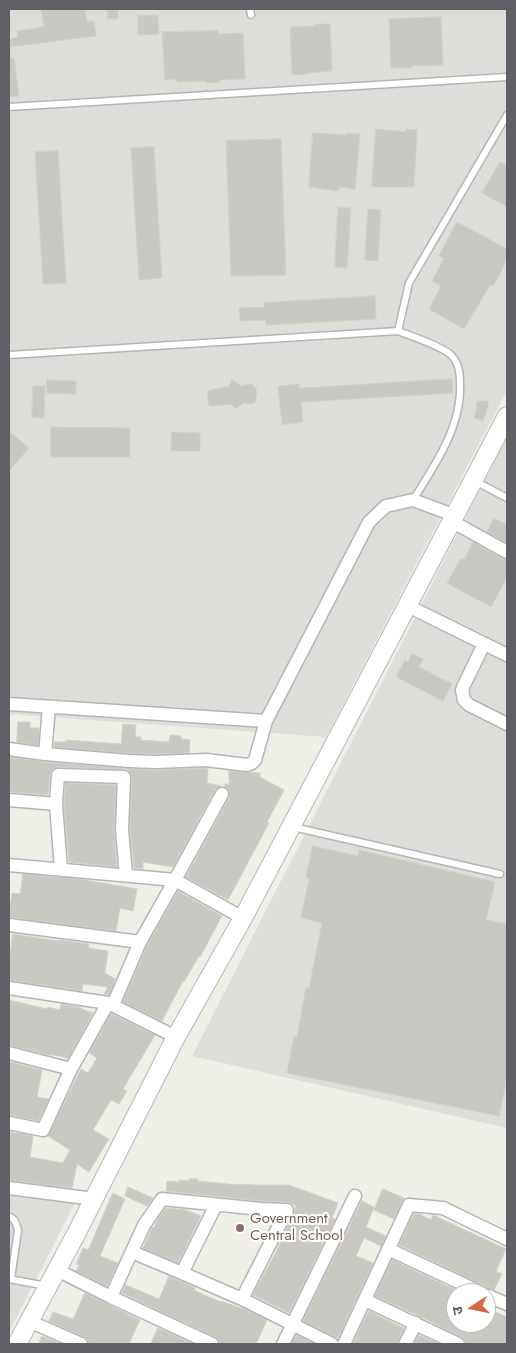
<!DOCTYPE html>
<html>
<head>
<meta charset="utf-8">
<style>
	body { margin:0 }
	#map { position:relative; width:516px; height:1353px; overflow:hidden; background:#efeee7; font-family:Jost,"Noto Sans Devanagari",sans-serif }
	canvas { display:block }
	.frame { position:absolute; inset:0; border:10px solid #5e6065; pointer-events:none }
	.north { position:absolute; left:446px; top:1283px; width:50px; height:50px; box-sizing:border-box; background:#fff; border:1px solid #bfbfc1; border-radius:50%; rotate:259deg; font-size:14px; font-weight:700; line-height:20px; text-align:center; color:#5e6065 }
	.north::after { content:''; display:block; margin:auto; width:18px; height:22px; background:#d56746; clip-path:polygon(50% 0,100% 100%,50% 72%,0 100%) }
</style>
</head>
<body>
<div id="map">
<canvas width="516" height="1353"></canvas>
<div class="frame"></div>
<div class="north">उ</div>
</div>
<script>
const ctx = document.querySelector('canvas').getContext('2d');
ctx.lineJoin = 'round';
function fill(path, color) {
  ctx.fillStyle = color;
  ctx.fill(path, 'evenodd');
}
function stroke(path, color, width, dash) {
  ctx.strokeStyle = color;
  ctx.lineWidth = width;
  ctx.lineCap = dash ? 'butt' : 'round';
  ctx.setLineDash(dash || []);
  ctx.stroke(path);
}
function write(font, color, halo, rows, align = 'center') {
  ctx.font = font + ' Jost,sans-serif';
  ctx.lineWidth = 4;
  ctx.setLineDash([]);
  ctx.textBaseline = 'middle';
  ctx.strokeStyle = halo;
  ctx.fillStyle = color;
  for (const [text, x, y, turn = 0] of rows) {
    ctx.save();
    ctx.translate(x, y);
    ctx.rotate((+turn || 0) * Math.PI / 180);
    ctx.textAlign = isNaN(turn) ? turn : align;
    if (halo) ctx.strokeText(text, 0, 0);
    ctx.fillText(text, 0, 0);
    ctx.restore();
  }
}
const industrial = new Path2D(`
	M9 9H507V390L326 737 9 714Z
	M507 436V1128L192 1056Z
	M9 1193 75 1203 9 1332Z`);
const building = new Path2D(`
	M41 9H85L87 21H94L96 36 9 47V39L18 37 17 31 44 27Z
	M107 9H118V19H108Z
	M138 15H158L159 34 138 35Z
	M441 17 443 65 412 66V68H391L389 19Z
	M315 24H330L332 71 308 73V74L292 75 290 27 315 26Z
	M218 31V34L243 33 245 79 220 80V82L206 83V81L177 82V79L165 80 162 32Z
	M9 58H14L19 96 9 97Z
	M376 129 406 132V129L417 130 414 187H372Z
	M313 133 346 135V133L360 134 355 189 339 187V191L309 187Z
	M281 139 286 275 231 276 226 141Z
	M154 147 162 278 139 280 131 148Z
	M58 151 66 283 43 284 35 152Z
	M500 162 507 166V207L482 193Z
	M338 207 351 208 347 268 335 267Z
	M368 209 381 210 378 261 365 260Z
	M457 222 507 249V258L500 274 493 286 490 285 464 329 429 309 441 286 432 281 444 258 439 256Z
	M375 296 376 319 266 325 265 320 240 321 239 308 265 307 264 303Z
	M452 379 453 393 301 402 303 422 282 425 278 386 299 384V388Z
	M47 380 76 381V394L47 393Z
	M232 380 242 386 250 384 253 385 256 389 257 394 255 402 252 404 243 403 236 409 231 404 209 406 207 391 229 386Z
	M33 386H45L44 418 32 417Z
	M477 401H488V406L483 421 474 418 477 408Z
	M51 427 130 428V457H51Z
	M9 431 29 448 9 471Z
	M172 432 200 433V451H171Z
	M494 518 507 525V543L487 532Z
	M473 542 503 559 507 560V577L491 607 447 583 461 558 464 560Z
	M412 654 423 659 419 667 452 684 443 701 396 677 405 660 408 662Z
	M18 722H30V728H39L38 745 17 742Z
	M123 724 136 725 135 737H141V740L169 742 170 735 181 736V739L190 740 189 753 156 754 129 753 54 747V742H66V740L121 744Z
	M9 757 44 762 129 769 156 770 208 768 207 783 221 786 215 790 173 867 143 862V869L134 868 130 830 132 777 129 770 124 769 58 767 54 768 50 774 48 795 9 792Z
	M229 771 260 773V777L284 790 267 822 269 823 228 900 186 877 229 798V790L224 786 225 784H229Z
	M66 783 116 785 114 830 117 867 69 862 64 804Z
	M313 846 358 856 359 850 495 882 486 920 507 924V1078L499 1116 287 1073 294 1036 297 1037 306 987 309 988 322 923 301 918 309 879 306 878Z
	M23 874 79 879 137 889 133 911 120 908 116 931 9 917 12 893 20 894Z
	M178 891 222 916 200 957 199 956 184 982 183 981 162 1021 123 1002 147 946Z
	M13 934 58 941 59 940 89 944 88 948 108 951 105 973 115 979 109 995 104 994 108 987 83 984 82 991 9 980V961Z
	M9 1000 47 1009 48 1007 60 1010 61 1004 79 1007V1008L93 1013 68 1059 60 1056 45 1054 9 1045Z
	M111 1014 155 1035 123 1089 127 1091 119 1104 111 1100 93 1130 109 1139 102 1150 89 1172 77 1164 72 1188 9 1180V1131L33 1136 30 1157 63 1163 70 1150 48 1136 81 1069 88 1073 97 1058 89 1053Z
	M10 1062 42 1070 37 1097 49 1099 38 1121 9 1115Z
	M189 1179H198L197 1181 238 1185V1184L255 1185H289L338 1203 332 1218 335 1219 289 1313 253 1295 275 1254 294 1214 296 1205 287 1202 262 1201 166 1191 167 1181 179 1182V1180L189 1181Z
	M128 1187 153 1198 147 1206 125 1196Z
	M383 1189 404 1198 394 1219 374 1210Z
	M113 1193 125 1199 100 1256 118 1263 107 1286 76 1271 79 1265 76 1264 83 1248 88 1250Z
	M362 1201 374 1207 366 1227 386 1236 381 1246 364 1238 356 1256 373 1263 338 1338 303 1321Z
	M166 1208 186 1210 201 1216 178 1263 143 1248 151 1229 153 1227 154 1228 157 1220Z
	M414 1214H419L431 1220 433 1215 506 1249 496 1271 502 1274 494 1290 399 1245Z
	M392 1260 456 1290V1323H486V1316L489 1309 507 1317V1339L505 1344H466L465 1340 461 1337 419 1316 375 1296Z
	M169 1276 195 1288 194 1290 204 1295 221 1302V1301L246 1310 267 1320 256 1344H220L219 1340 215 1337 122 1293 126 1285 159 1299Z
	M85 1293 140 1320 129 1344H89L88 1340 84 1337 49 1321 53 1312 73 1319Z
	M369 1311 404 1328 397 1344H353Z
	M158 1328 193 1344H151Z
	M296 1335 313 1343 312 1344H292Z
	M419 1335 440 1344H414Z
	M42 1336 61 1344H39Z`);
const lane = new Path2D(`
	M250 9 251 15
	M9 107 507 77
	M398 331 409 283 507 115
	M9 355 398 331C411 336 442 346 451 355 459 363 460 373 460 384 462 426 435 465 413 500
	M475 481 507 498
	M293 827 500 874
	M9 1217C15 1218 16 1224 18 1230L11 1279
	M9 1279 47 1286`);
const street = new Path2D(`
	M453 522 507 552
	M408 606 507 655
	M484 644 464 685 462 690 464 700 469 705 507 724
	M9 704 266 721 369 522 386 506 413 500 456 516
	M9 749 45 754 129 761 156 762 206 760 247 765 252 763 255 760 266 721
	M45 754 49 707
	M9 800 56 804
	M9 865 175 880 243 918
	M61 869 56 804 58 775 124 777 122 830 126 875
	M9 925 140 942
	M9 988 108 1003 176 1037
	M113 1005 140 942 175 880 222 794
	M9 1053 71 1069
	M9 1123 43 1130 71 1069 108 1003
	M9 1188 94 1199
	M388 1249 482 1293
	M132 1252 182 1273 242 1299 332 1344
	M57 1270 111 1297 212 1344
	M182 1273 216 1205
	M486 1295 507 1304
	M111 1297 144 1225 162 1199 261 1209 287 1210 242 1299
	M365 1300 458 1344
	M29 1321 81 1344
	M283 1344 355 1196
	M344 1344 409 1205 443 1208 507 1239
	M405 1344 416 1323`);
const secondary = new Path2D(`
	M17 1344 75 1236 176 1037 243 918 507 416`);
const markers = [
	[240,1228,5,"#8d6e63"]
];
const educationNames = [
	["Government",250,1219],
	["Central School",250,1236]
];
fill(industrial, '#deddd9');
fill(building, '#cac8c3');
stroke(building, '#d3d1c6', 1);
stroke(lane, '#b4b5ba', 9);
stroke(street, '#b4b5ba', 15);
stroke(secondary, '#b5b7bc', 20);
stroke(lane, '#fff', 6);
stroke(street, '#fff', 12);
stroke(secondary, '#fff', 18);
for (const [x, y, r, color] of markers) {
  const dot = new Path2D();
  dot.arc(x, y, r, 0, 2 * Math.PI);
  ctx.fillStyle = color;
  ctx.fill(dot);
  stroke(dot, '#fff', 2);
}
write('15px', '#785e54', '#fff', educationNames, 'left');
</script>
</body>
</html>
